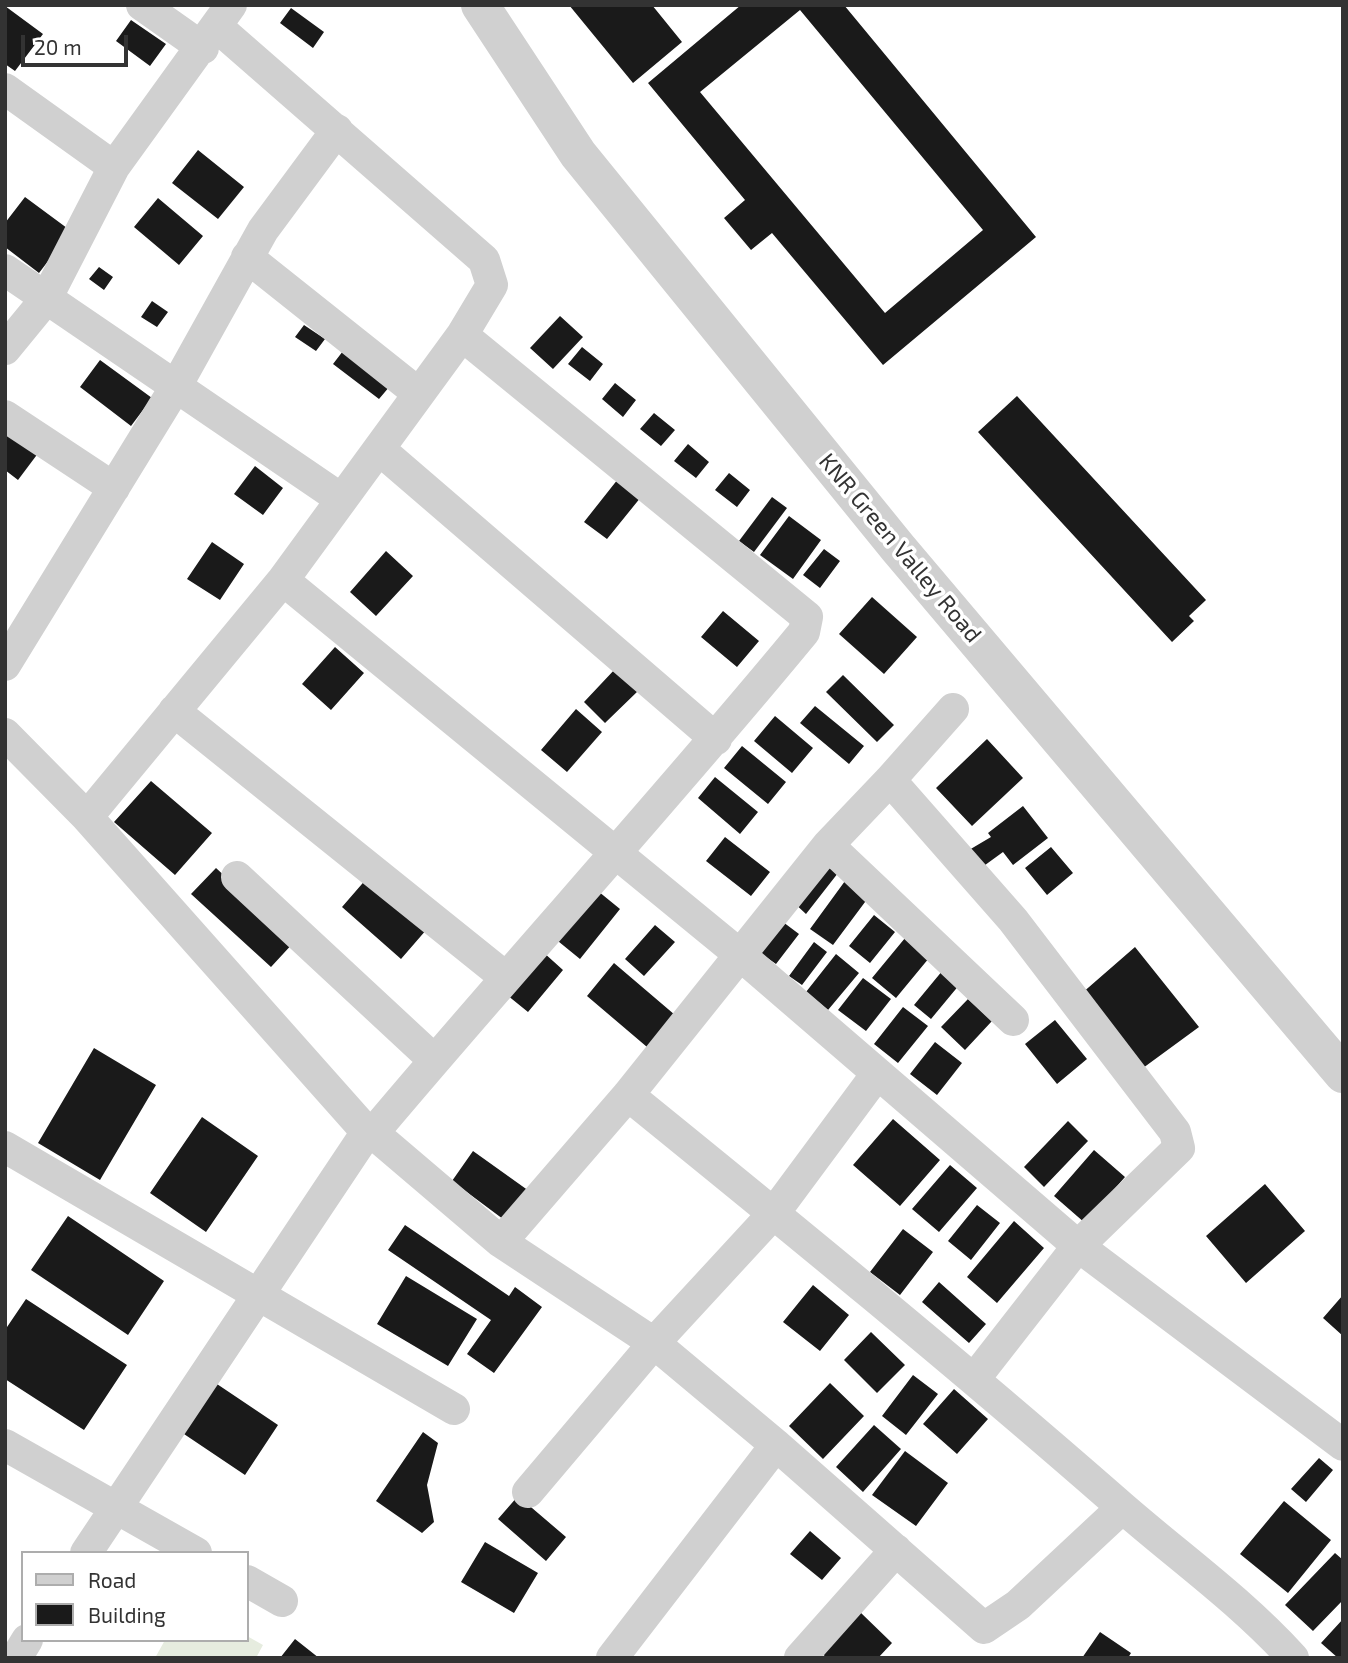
<!DOCTYPE html>
<html>
<head>
<meta charset="utf-8">
<style>
	body { margin:0 }
	#map { position:relative; width:1348px; height:1663px; overflow:hidden; background:#fff; font-family:"Exo 2",sans-serif }
	canvas { display:block }
	.frame { position:absolute; inset:0; border:7px solid #333; pointer-events:none }
	.legend { position:absolute; left:21px; top:1551px; width:228px; height:91px; box-sizing:border-box; background:#fff; border:2px solid #adadad; margin:0; padding:9px 12px; list-style:none; font-size:21px; color:#333 }
	.legend li { display:flex; align-items:center; gap:14px; height:35px }
	.legend b { width:35px; border:2px solid #adadad }
	.scale { position:absolute; left:21px; top:35px; width:107px; height:32px; box-sizing:border-box; border:4px solid #333; border-top:0; padding-left:9px; font-size:21px; line-height:24px; white-space:nowrap; color:#333; -webkit-text-stroke:5px #fff; paint-order:stroke }
</style>
</head>
<body>
<div id="map">
<canvas width="1348" height="1663"></canvas>
<div class="frame"></div>
<ul class="legend">
<li><b style="height:9px;background:#d0d0d0"></b>Road</li>
<li><b style="height:19px;background:#1a1a1a"></b>Building</li>
</ul>
<div class="scale">20 m</div>
</div>
<script>
const ctx = document.querySelector('canvas').getContext('2d');
ctx.lineJoin = 'round';
function fill(path, color) {
  ctx.fillStyle = color;
  ctx.fill(path, 'evenodd');
}
function stroke(path, color, width, dash) {
  ctx.strokeStyle = color;
  ctx.lineWidth = width;
  ctx.lineCap = dash ? 'butt' : 'round';
  ctx.setLineDash(dash || []);
  ctx.stroke(path);
}
function write(font, color, halo, rows, align = 'center') {
  ctx.font = font + ' "Exo 2",sans-serif';
  ctx.lineWidth = 7;
  ctx.setLineDash([]);
  ctx.textBaseline = 'middle';
  ctx.strokeStyle = halo;
  ctx.fillStyle = color;
  for (const [text, x, y, turn = 0] of rows) {
    ctx.save();
    ctx.translate(x, y);
    ctx.rotate((+turn || 0) * Math.PI / 180);
    ctx.textAlign = isNaN(turn) ? turn : align;
    if (halo) ctx.strokeText(text, 0, 0);
    ctx.fillText(text, 0, 0);
    ctx.restore();
  }
}
const green = new Path2D(`
	M247 1636 263 1645 256 1658H155L165 1640H247Z`);
const building = new Path2D(`
	M569 5H652L682 42 633 83Z
	M741 5H844L1036 237 883 365 772 233 751 250 724 218 745 200 648 83ZM800 10 983 230 885 313 700 92Z
	M5 6 43 34 15 71 5 64Z
	M291 8 324 32 313 48 280 23Z
	M131 20 166 44 150 66 116 41Z
	M198 150 244 187 218 219 172 183Z
	M25 197 71 231 39 273 5 247V223Z
	M158 198 203 236 179 265 134 227Z
	M99 267 113 277 104 290 89 279Z
	M152 301 168 312 157 327 141 317Z
	M560 316 583 337 553 369 530 348Z
	M304 325 325 339 316 351 295 337Z
	M582 347 603 364 590 381 568 364Z
	M343 351 390 386 379 399 333 364Z
	M100 360 152 398 131 426 80 387Z
	M615 383 636 400 623 417 602 399Z
	M1017 396 1206 600 1189 616 1194 621 1172 642 978 432Z
	M654 413 675 430 661 446 640 429Z
	M5 427 39 452 18 480 5 470Z
	M688 444 709 462 696 478 674 461Z
	M255 466 283 488 263 515 234 494Z
	M729 473 750 490 737 507 715 490Z
	M618 479 641 497 607 539 584 522Z
	M772 497 787 508 754 552 739 541Z
	M789 516 821 540 793 579 760 555Z
	M212 542 244 564 220 600 187 579Z
	M824 549 840 561 820 588 803 575Z
	M386 551 413 576 376 616 350 592Z
	M872 597 917 637 884 674 839 634Z
	M723 611 759 641 737 667 701 637Z
	M335 647 364 673 331 710 302 684Z
	M616 668 639 690 605 723 584 702Z
	M843 675 894 725 877 742 826 692Z
	M815 706 864 746 849 764 800 723Z
	M576 709 602 732 567 772 541 750Z
	M775 716 813 748 792 773 754 741Z
	M987 739 1023 778 972 826 936 788Z
	M742 746 786 782 768 804 724 768Z
	M715 777 758 812 740 834 698 798Z
	M151 781 212 833 175 875 114 822Z
	M1023 806 1048 838 1013 865 1003 852 981 868 969 850 991 837 988 833Z
	M725 837 770 872 751 896 706 861Z
	M1051 847 1073 873 1047 895 1025 868Z
	M824 861 838 873 806 914 792 901Z
	M216 868 295 941 271 967 191 894Z
	M368 877 427 929 401 959 342 907Z
	M845 881 868 898 833 945 810 929Z
	M593 887 620 909 580 959 553 937Z
	M874 915 895 932 870 963 849 946Z
	M779 919 799 934 776 964 756 950Z
	M655 925 675 942 644 976 625 959Z
	M910 932 934 952 896 998 872 978Z
	M814 942 827 952 802 985 789 976Z
	M1135 947 1199 1027 1143 1068 1081 994Z
	M543 952 563 970 528 1012 507 995Z
	M836 954 859 973 828 1010 806 992Z
	M614 963 675 1015 647 1047 587 996Z
	M943 970 960 984 931 1019 914 1005Z
	M863 978 891 999 866 1031 838 1010Z
	M968 999 992 1021 965 1050 941 1027Z
	M903 1007 928 1026 898 1063 874 1044Z
	M1055 1020 1087 1059 1057 1084 1025 1044Z
	M935 1042 962 1063 937 1095 910 1074Z
	M94 1048 156 1085 100 1180 38 1143Z
	M202 1117 258 1156 206 1232 150 1193Z
	M893 1119 940 1160 900 1206 853 1165Z
	M1068 1121 1088 1141 1044 1187 1024 1167Z
	M1094 1150 1125 1177 1085 1223 1054 1196Z
	M473 1151 529 1191 507 1222 452 1181Z
	M950 1165 977 1188 939 1232 912 1209Z
	M1265 1184 1305 1231 1246 1283 1206 1236Z
	M977 1205 1000 1223 971 1260 948 1241Z
	M68 1216 164 1281 128 1335 31 1270Z
	M1014 1221 1044 1248 997 1303 967 1277Z
	M405 1225 509 1296 515 1287 542 1307 494 1373 467 1354 491 1320 388 1250Z
	M903 1229 933 1252 900 1295 870 1272Z
	M406 1276 477 1319 448 1366 377 1324Z
	M939 1282 986 1324 969 1343 922 1302Z
	M813 1285 849 1315 820 1351 783 1322Z
	M1343 1295V1336L1323 1318Z
	M26 1299 127 1365 84 1430 5 1379V1330Z
	M871 1332 905 1365 877 1393 844 1360Z
	M913 1375 938 1394 906 1435 882 1416Z
	M214 1382 278 1425 245 1475 181 1432Z
	M830 1383 864 1416 823 1459 789 1426Z
	M954 1389 988 1419 957 1454 923 1424Z
	M874 1425 901 1449 863 1492 836 1467Z
	M423 1432 438 1443 427 1485 434 1522 422 1533 376 1501Z
	M905 1451 948 1483 916 1526 872 1495Z
	M1319 1458 1333 1470 1306 1502 1291 1489Z
	M518 1496 566 1537 546 1561 498 1519Z
	M1284 1501 1331 1540 1288 1593 1240 1554Z
	M810 1531 841 1558 822 1580 790 1554Z
	M485 1542 538 1573 514 1613 461 1582Z
	M1335 1553 1343 1560V1600L1313 1631 1285 1605Z
	M859 1611 892 1643 878 1658H827L820 1652Z
	M1343 1619V1658H1338L1321 1643Z
	M1100 1632 1131 1653 1128 1658H1082Z
	M295 1639 319 1658H280Z`);
const minor = new Path2D(`
	M142 5 203 48
	M5 89 114 167
	M247 257 418 393
	M5 270 341 499
	M5 349 46 299 114 167 231 5
	M5 416 114 488
	M379 449 716 739
	M283 580 739 954 1078 1246 1343 1445
	M5 665 175 388 263 230 337 130
	M174 711 505 977
	M5 734 87 817 367 1132 373 1133 501 1242 654 1343 776 1445 984 1628 1018 1605 1122 1508
	M890 780 953 709
	M87 817 283 580 462 335 492 285 484 260 216 26
	M828 845 1013 1020
	M237 877 434 1060
	M628 1095C792 1228 956 1362 1115 1501 1176 1555 1237 1597 1293 1658
	M373 1133C515 964 664 802 804 632L807 617 462 335
	M5 1147 454 1409
	M501 1242 628 1095 828 845 890 780 1013 920 1175 1132 1179 1148 1078 1246 975 1378
	M5 1445 196 1553
	M528 1492 654 1343 774 1213 877 1074
	M86 1553 367 1132
	M247 1581 282 1601
	M16 1658 27 1640
	M612 1658 776 1445
	M800 1658 896 1550`);
const tertiary = new Path2D(`
	M480 5 578 154 898 548 1343 1074`);
const streetNames = [
	["KNR Green Valley Road",900,548,50]
];
fill(green, '#e6ecdf');
fill(building, '#1a1a1a');
stroke(minor, '#d0d0d0', 32);
stroke(tertiary, '#d0d0d0', 38);
write('23px', '#333', '#fff', streetNames);
</script>
</body>
</html>
